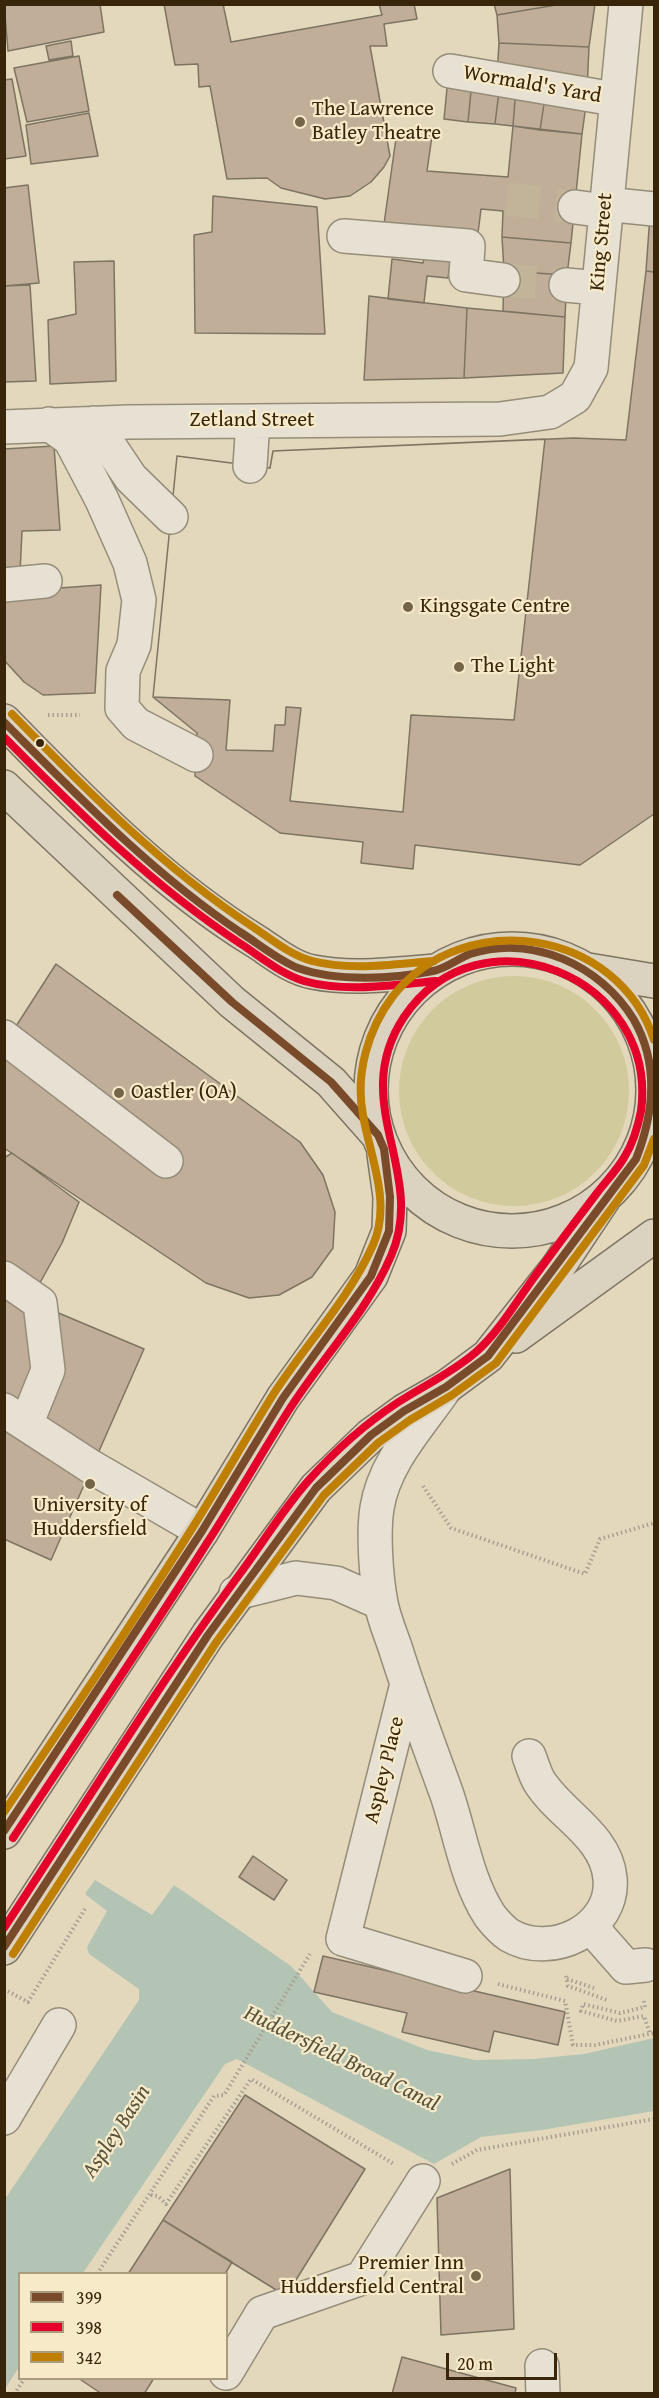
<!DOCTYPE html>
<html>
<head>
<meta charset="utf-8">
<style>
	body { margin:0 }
	#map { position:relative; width:659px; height:2398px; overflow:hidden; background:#e3d8bc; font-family:"Gentium Book Plus",serif }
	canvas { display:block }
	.frame { position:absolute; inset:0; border:6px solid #38250a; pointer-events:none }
	.legend { position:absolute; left:18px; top:2272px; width:210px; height:108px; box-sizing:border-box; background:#f7eac9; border:2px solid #ab9b7d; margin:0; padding:8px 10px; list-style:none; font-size:18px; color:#38250a }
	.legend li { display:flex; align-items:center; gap:12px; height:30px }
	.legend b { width:30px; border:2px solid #ab9b7d }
	.scale { position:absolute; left:446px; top:2353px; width:111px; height:27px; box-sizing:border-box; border:3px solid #38250a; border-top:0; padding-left:8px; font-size:18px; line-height:21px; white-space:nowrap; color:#38250a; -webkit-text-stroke:4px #f7eac9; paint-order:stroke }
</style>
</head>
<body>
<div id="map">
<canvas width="659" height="2398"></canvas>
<div class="frame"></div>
<ul class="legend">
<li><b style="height:8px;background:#7a4b2a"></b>399</li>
<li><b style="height:8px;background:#e4002b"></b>398</li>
<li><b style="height:8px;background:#be7f03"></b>342</li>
</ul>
<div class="scale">20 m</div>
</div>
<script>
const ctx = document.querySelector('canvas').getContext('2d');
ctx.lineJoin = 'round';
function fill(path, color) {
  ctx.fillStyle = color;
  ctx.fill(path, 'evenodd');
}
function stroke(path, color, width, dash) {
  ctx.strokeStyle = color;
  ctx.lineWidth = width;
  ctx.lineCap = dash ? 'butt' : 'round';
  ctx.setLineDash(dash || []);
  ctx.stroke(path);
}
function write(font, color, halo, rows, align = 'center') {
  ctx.font = font + ' "Gentium Book Plus",serif';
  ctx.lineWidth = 4.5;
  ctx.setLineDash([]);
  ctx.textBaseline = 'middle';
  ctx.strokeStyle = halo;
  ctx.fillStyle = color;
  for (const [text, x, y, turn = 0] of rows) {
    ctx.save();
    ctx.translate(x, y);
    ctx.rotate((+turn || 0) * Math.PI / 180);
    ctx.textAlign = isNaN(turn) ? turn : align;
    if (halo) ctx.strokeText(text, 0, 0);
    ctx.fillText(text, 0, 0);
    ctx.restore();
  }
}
const green = new Path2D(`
	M399 1091a115 115 0 1 1 230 0a115 115 0 1 1-230 0Z`);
const water = new Path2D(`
	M95 1880 152 1915 174 1885 291 1966 332 2012 427 2050 475 2060 533 2059 584 2054 654 2038V2111L542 2130 481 2137 434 2164 237 2059 225 2064 83 2273 20 2274 19 2367 5 2389V2199L139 2000V1989L89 1954 87 1947 107 1911 85 1894Z`);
const building = new Path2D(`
	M4 4H100L104 32 8 51Z
	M164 4H223L231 42 382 15 379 4H414L417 19 384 24 387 46H370L390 156 384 167 371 182 350 196 325 199 281 188 267 178 227 179 210 86 199 87 198 64 175 65Z
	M494 4H562L497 15Z
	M562 4H595L589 47 499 43 497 15Z
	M71 41 73 56 49 60 46 46Z
	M499 43 589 47 587 91 497 76Z
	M79 56 89 111 27 122 14 68Z
	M448 78 472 81 468 122 444 119Z
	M12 79 26 156 4 159V80Z
	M472 81 500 83 495 124 468 122Z
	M500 83 516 86 513 126 495 124Z
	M516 86 546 91 540 130 513 126Z
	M546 91 587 98 582 134 540 130Z
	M89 113 98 156 31 164 26 125Z
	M513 126 582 134 571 243 502 237 503 211 481 209 478 233 384 224 397 131 432 136 427 171 508 177Z
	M28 185 39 283 4 286V188Z
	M213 196 317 207 325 334 195 333 194 235 212 232Z
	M650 215H654V272L646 271Z
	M502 237 571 243 567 275 504 271Z
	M425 254 451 257 448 278 427 276 424 303 388 299 392 259 423 263Z
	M114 261 116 381 50 384 48 320 76 314 74 262Z
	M504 271 567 275 565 317 503 311Z
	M646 271 654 272V814L580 865 415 845 413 869 361 863 363 842 280 833 195 776 197 733 153 697 177 456 270 468 273 451 574 438 626 440Z
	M30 285 36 381 4 382V286Z
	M369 296 467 308 464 378 364 380Z
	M467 308 565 317 563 373 464 378Z
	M545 439 514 720 411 715 403 812 290 801 301 708 286 707 285 725H275L273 751 226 750 230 700 153 697 177 456 270 468 273 451Z
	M54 446 60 530 22 531 20 573 4 574V449Z
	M101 585 95 693 43 695 24 682 4 660V592Z
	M56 964 300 1142 323 1175 335 1212 333 1248 312 1277 279 1295 249 1298 206 1283 4 1148V1045Z
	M12 1153 79 1202 62 1243 31 1299 4 1287V1158Z
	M4 1290 144 1349 51 1560 4 1539Z
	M253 1856 287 1880 274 1900 239 1877Z
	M323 1956 565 2012 558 2045 494 2031 489 2052 402 2032 407 2013 314 1992Z
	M245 2095 365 2169 286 2296 163 2220Z
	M510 2169 514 2329 441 2335 437 2198Z
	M163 2220 232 2262 225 2274H128Z
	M402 2357 516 2388 515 2394H392Z
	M78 2378H154L144 2394H102Z`);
const minorTunnel = new Path2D(`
	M507 199 575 207
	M503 280 566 285`);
const path = new Path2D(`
	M48 715H80
	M423 1486 451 1528 585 1574 600 1539 654 1523
	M566 1976 568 1986 607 2000
	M567 1979 594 1988
	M498 1984 565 2001 573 2045H595L654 2033
	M4 1989 28 2002 85 1909
	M644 2001 645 2007 620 2013 583 2004 581 2011 617 2021 644 2016 650 2034
	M452 2164 477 2150 654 2119
	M151 2195 158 2196 166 2204 251 2079 394 2164
	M97 2274 214 2096 224 2095 310 1954
	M14 2394 25 2378`);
const minor = new Path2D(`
	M450 71 614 99
	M605 204 654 209
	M575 207 605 211
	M344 236 468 246 466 275 503 280
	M566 285 598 288
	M94 423 131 478 171 517
	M49 424 70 439 102 500 130 563 139 600 134 645 123 671 122 708 136 724 196 755
	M4 427 128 422 500 419 550 412 575 397 591 368 626 4
	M250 466 253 421
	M4 585 45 581
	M4 1037 166 1161
	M4 1278 40 1303 48 1370 27 1422
	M446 1387C421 1424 384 1462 377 1508 373 1533 376 1577 381 1603 384 1619 391 1635 396 1650 411 1698 429 1745 446 1792 460 1832 466 1879 490 1916 494 1921 503 1931 509 1935 551 1960 615 1929 610 1878 606 1835 560 1815 539 1781 535 1774 532 1764 529 1756
	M4 1410 90 1466 202 1531
	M236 1593 296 1578 336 1583 381 1603
	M407 1684 343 1939 465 1976
	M590 1926 626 1967 646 1965
	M4 2118 59 2025
	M542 2366 543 2394
	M226 2373 262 2313 362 2278 423 2181`);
const highway = new Path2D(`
	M4 721C83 802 161 883 257 942 274 953 292 968 313 972 352 980 395 974 435 971
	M4 787 232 1002 331 1082 377 1134
	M371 1090a141 141 0 1 1 282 0a141 141 0 1 1-282 0Z
	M588 970 654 981
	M516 1336 654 1236
	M4 1832 202 1531 283 1398 371 1276 389 1231 390 1197 384 1154
	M4 1948 208 1635 316 1488 371 1435 404 1411 446 1387 488 1356 558 1267 604 1198`);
const bus1 = new Path2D(`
	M4 722C79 797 152 873 240 932 259 944 278 960 298 968 337 982 393 979 433 971 447 968 457 959 470 954 532 934 601 965 634 1020 659 1064 654 1113 636 1159L488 1356 446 1387 404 1411 371 1435 316 1488 208 1635 4 1947
	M4 1831 202 1531 283 1398 371 1276 389 1231 390 1197 384 1149 378 1135 331 1082 232 1002 117 895`);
const bus2 = new Path2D(`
	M4 737C78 812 153 886 241 944 261 957 281 974 304 981 346 993 393 985 436 981
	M4 1928C82 1810 155 1689 239 1575 262 1544 283 1509 309 1480 334 1452 365 1424 397 1403 423 1386 452 1373 476 1352 501 1330 520 1295 541 1268 559 1243 578 1218 597 1193 606 1181 618 1169 625 1156 633 1143 638 1126 641 1111 659 977 480 904 404 1017 347 1103 428 1172 391 1256 366 1314 320 1360 287 1413 260 1456 235 1500 207 1543 144 1643 78 1740 13 1838`);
const bus3 = new Path2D(`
	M12 714C87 791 162 867 253 927 271 939 290 955 312 961 351 971 394 964 434 961
	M4 1812C68 1718 132 1624 193 1527 220 1484 245 1440 271 1398 304 1346 348 1301 373 1245 392 1203 370 1157 363 1115 355 1074 368 1029 393 996 465 906 618 929 654 1040
	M13 1954 217 1641 324 1495 378 1443 410 1420 452 1395 496 1363 644 1165 654 1139`);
const markers = [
	[300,122,6,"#746448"],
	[408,607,6,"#746448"],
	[459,667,6,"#746448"],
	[40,743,5,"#38250a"],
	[119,1093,6,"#746448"],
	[90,1484,6,"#746448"],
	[476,2276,6,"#746448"]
];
const streetNames = [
	["Wormald's Yard",532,85,10],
	["King Street",602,242,-85],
	["Zetland Street",252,421],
	["Aspley Place",385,1770,-76]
];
const poiNames = [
	["The Lawrence",312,110],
	["Batley Theatre",312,134],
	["Kingsgate Centre",420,607],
	["The Light",471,667],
	["Oastler (OA)",131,1093],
	["University of",90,1506,"center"],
	["Huddersfield",90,1530,"center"],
	["Premier Inn",464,2264,"right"],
	["Huddersfield Central",464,2288,"right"]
];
const waterNames = [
	["Huddersfield Broad Canal",341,2059,26],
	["Aspley Basin",117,2132,-57]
];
fill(green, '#d1ca9d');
fill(water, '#b3c4b5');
fill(building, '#c0ae99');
stroke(building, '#7d7462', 1.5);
stroke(minorTunnel, '#c1b498', 33, [33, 16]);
stroke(minor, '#958d79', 36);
stroke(highway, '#7d7462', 36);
stroke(path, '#a7a093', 4, [1.5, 3]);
stroke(minor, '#e7e1d4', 33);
stroke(highway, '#dbd2bf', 33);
stroke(bus1, '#7a4b2a', 8);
stroke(bus2, '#e4002b', 8);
stroke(bus3, '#be7f03', 8);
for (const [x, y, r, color] of markers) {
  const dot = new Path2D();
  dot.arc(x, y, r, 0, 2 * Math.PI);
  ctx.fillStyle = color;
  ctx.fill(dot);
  stroke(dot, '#f7eac9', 2);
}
write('21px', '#38250a', '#f7eac9', streetNames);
write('21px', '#38250a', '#f7eac9', poiNames, 'left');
write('italic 22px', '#57523c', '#f7eac9', waterNames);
</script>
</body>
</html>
